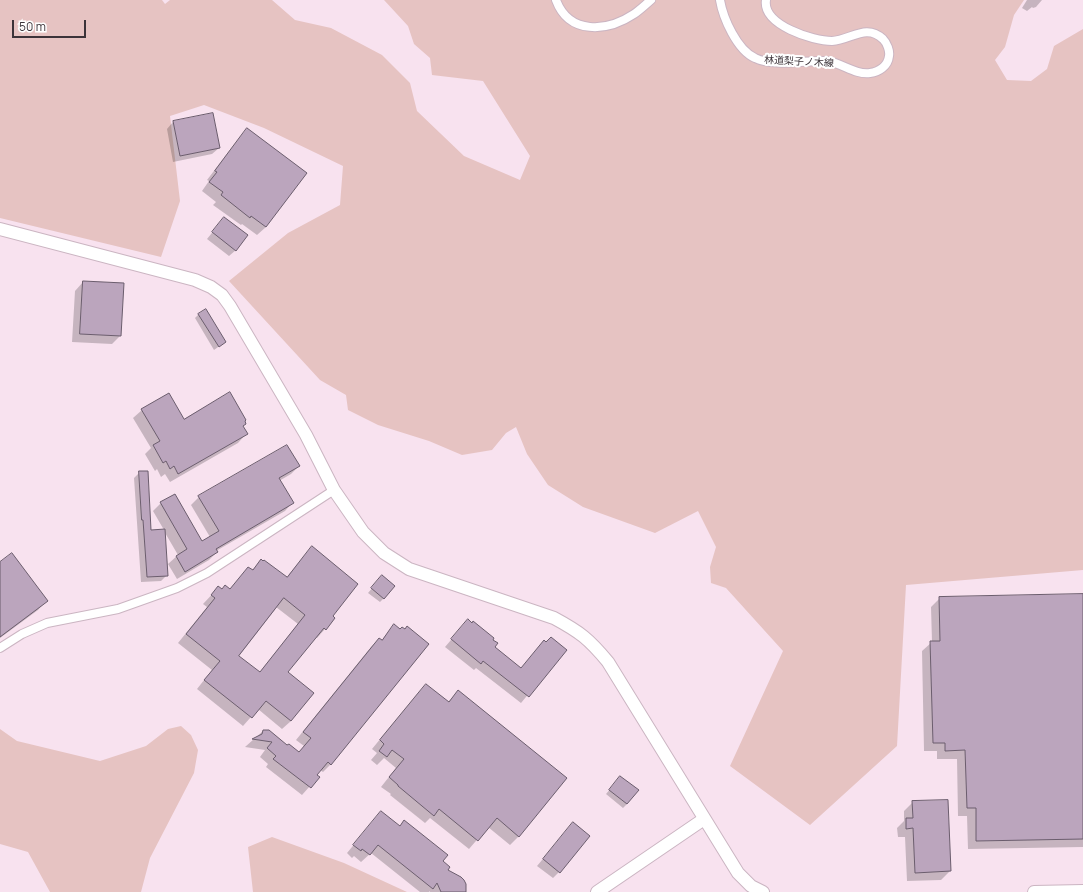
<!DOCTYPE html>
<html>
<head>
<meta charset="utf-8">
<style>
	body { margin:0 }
	#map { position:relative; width:1083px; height:892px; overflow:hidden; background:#f8e2ef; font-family:Manrope,sans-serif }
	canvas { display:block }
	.scale { position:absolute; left:12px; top:20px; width:74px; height:18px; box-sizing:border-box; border:2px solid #3c3339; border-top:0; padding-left:5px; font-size:12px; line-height:14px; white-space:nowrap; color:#3c3339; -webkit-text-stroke:3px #fff; paint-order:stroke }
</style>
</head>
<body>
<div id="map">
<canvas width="1083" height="892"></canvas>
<div class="scale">50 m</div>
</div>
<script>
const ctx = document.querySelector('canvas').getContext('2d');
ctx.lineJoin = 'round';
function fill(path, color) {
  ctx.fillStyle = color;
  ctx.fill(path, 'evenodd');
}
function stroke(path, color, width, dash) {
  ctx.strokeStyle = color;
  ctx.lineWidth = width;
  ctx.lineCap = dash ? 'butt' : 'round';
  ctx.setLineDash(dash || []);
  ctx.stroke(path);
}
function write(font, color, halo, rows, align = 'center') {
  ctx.font = font + ' Manrope,"Noto Sans JP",sans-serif';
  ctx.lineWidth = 4;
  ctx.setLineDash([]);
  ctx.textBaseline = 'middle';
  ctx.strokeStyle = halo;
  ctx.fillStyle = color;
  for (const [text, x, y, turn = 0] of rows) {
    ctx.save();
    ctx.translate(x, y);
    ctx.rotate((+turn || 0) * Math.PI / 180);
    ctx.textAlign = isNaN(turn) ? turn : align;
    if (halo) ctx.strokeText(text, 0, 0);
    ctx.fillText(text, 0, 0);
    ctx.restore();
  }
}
const green = new Path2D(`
	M0 0H162L165 4 170 0H272L295 20 331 28 382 55 410 83 417 111 464 156 520 180 530 156 483 81 432 75 430 58 414 44 408 26 384 0H1024L1014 15 1005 47 995 60 1007 80 1031 81 1047 69 1054 46 1083 29V570L906 585 897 746 810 825 730 766 783 651 726 588 711 583 710 567 716 547 698 511 655 533 583 507 548 485 527 454 516 427 506 433 492 450 462 455 429 441 378 425 348 410 346 395 320 380 229 281 288 233 340 205 343 166 264 128 204 105 170 116 180 201 161 257 0 218Z
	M181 726 191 735 198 750 194 773 150 858 141 892H50L28 852 0 844V729L17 741 100 761 146 746 168 729Z
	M272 837 344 863 407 892H253L248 847Z`);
const shadow = new Path2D(`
	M1027 0H1042L1036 7 1033 8 1032 7 1027 11 1022 8Z
	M212 114 219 148 212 154 173 162 167 129 173 122Z
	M247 129 266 227 257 235 242 224 241 225 213 205 216 202 202 191 209 181 207 180 239 138Z
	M224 218 236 250 229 256 207 239Z
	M83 282 120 336 112 344 72 342 75 291Z
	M199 314 225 342 214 350 195 318Z
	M142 410 184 420 245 424 242 427 246 434 238 443 170 482 165 474 161 477 157 469 155 471 145 454 151 448 133 418Z
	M299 466 291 474 279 481 292 503 285 511 216 551 217 552 209 560 177 579 168 564 178 555 164 531 167 575 161 581 141 582 134 478 140 472 151 531 164 530 153 511 161 503 174 495 201 542 210 537 191 505 199 497Z
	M312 547 332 616 325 629 317 638 315 637 287 672 291 721 282 729 258 709 243 726 197 689 212 670 178 643 207 607 203 604 218 588 221 590H229L249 568 252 570 261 561 286 578ZM276 607 298 624 259 673 237 656Z
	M0 563 46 601 38 610 0 638Z
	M378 581 384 598 380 602 368 593Z
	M1083 595V847L968 849 967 816H958L957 759H937V751H924L922 651 932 642 931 607 940 598Z
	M468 620 492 640 493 648 521 669 565 650 521 703 476 668 474 670 445 647Z
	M395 625 331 764 323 772 320 770 316 775 318 777 302 795 266 767 268 764 260 757 265 750 245 747 263 731 299 753 304 746 296 740 371 647 379 639 381 641Z
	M426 685 448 702 458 692 519 836 510 845 488 827 469 849 430 818 425 823 390 795 391 794 381 787 396 768 384 758 377 765 371 760 377 753 372 749 418 693Z
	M617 781 627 804 623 808 606 794Z
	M913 802 950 871 941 880 907 881 905 837H898L897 828 904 821V811Z
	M381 812 441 861 447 870 466 892H430V891L429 892H420L371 853 361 862 354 856 352 858 347 853Z
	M573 823 559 872 553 878 537 866Z`);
const building = new Path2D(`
	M213 113 220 148 180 156 173 121Z
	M247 128 307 173 266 227 251 216 250 218 221 195 223 192 209 182 217 172 215 171Z
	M224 217 248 235 236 251 212 232Z
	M83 281 124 283 121 336 80 334Z
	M206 309 226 342 219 347 198 314Z
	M230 392 246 420 245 421 246 424 243 426 248 434 178 474 174 466 170 469 166 461 163 463 153 445 160 441 141 409 169 393 184 419Z
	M287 445 300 466 279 478 294 503 216 549 218 552 185 572 176 556 187 549 160 502 175 494 202 541 219 531 198 496Z
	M139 471H148L151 530 165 529 168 576 147 577 143 520H142Z
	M312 546 358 584 333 616 335 618 326 630 324 628 288 672 314 693 291 721 266 701 252 718 204 680 220 661 186 634 215 598 211 595 218 586 222 589 225 585 230 589 248 567 253 570 261 559 263 561 264 560 287 577ZM284 598 305 615 260 672 239 656Z
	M12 553 48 601 0 637V562Z
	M382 575 395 586 384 599 371 588Z
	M1083 594V839L976 841V808H967L965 750 945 751V743H933L930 641H940L939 597Z
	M468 619 472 623 473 621 494 638 493 640 498 643 495 647 521 668 544 640 546 642 551 637 567 650 529 697 483 661 481 664 451 639Z
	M394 624 400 629 402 627 405 629 407 626 429 644 331 765 328 762 317 775 320 777 311 788 273 759 276 756 267 748 272 742 252 739 262 734 263 730H269L287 745 289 744 299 752 311 738 303 732 379 638 382 640Z
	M426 684 449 702 458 690 567 778 519 837 497 818 478 841 439 809 434 816 398 786V785L389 777 404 759 392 750 387 757 379 751 384 744 380 740Z
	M620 776 639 790 627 804 609 790Z
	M948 800 951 871 915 873 913 828 906 829V818H913L912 801Z
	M381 811 400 826 404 820 448 855 443 861 450 867 448 870 461 877 464 880 466 884V892H441L437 883 433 889 378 845 370 855 362 849 361 851 353 845Z
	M573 822 590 836 560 873 543 859Z`);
const street = new Path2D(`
	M556 0C569 35 607 32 634 14 640 10 645 5 651 0
	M720 0C723 18 737 50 755 58 773 67 806 60 827 61 842 63 855 75 870 73 879 72 888 66 889 56 890 51 887 43 883 39 866 23 851 40 832 41 813 41 762 25 766 0
	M0 648 22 634 47 623 118 609 177 588 207 573 334 490`);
const secondary = new Path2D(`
	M0 229 195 280 211 287 222 295 230 306 306 435 334 490 363 532 384 553 409 569 554 618C580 632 589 639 608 662L738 873 751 886 763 892
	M597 892 704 819
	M1034 892 1083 891`);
const streetNames = [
	["林道梨子ノ木線",799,62,3]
];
fill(green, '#e6c3c2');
fill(shadow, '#0003');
fill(building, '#bba5bd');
stroke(building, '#6b5d6d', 1);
stroke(street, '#cbb5c2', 10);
stroke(secondary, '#cbb5c2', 14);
stroke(street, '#fff', 8);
stroke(secondary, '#fff', 12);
write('10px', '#3c3339', '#fff', streetNames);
</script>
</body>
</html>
